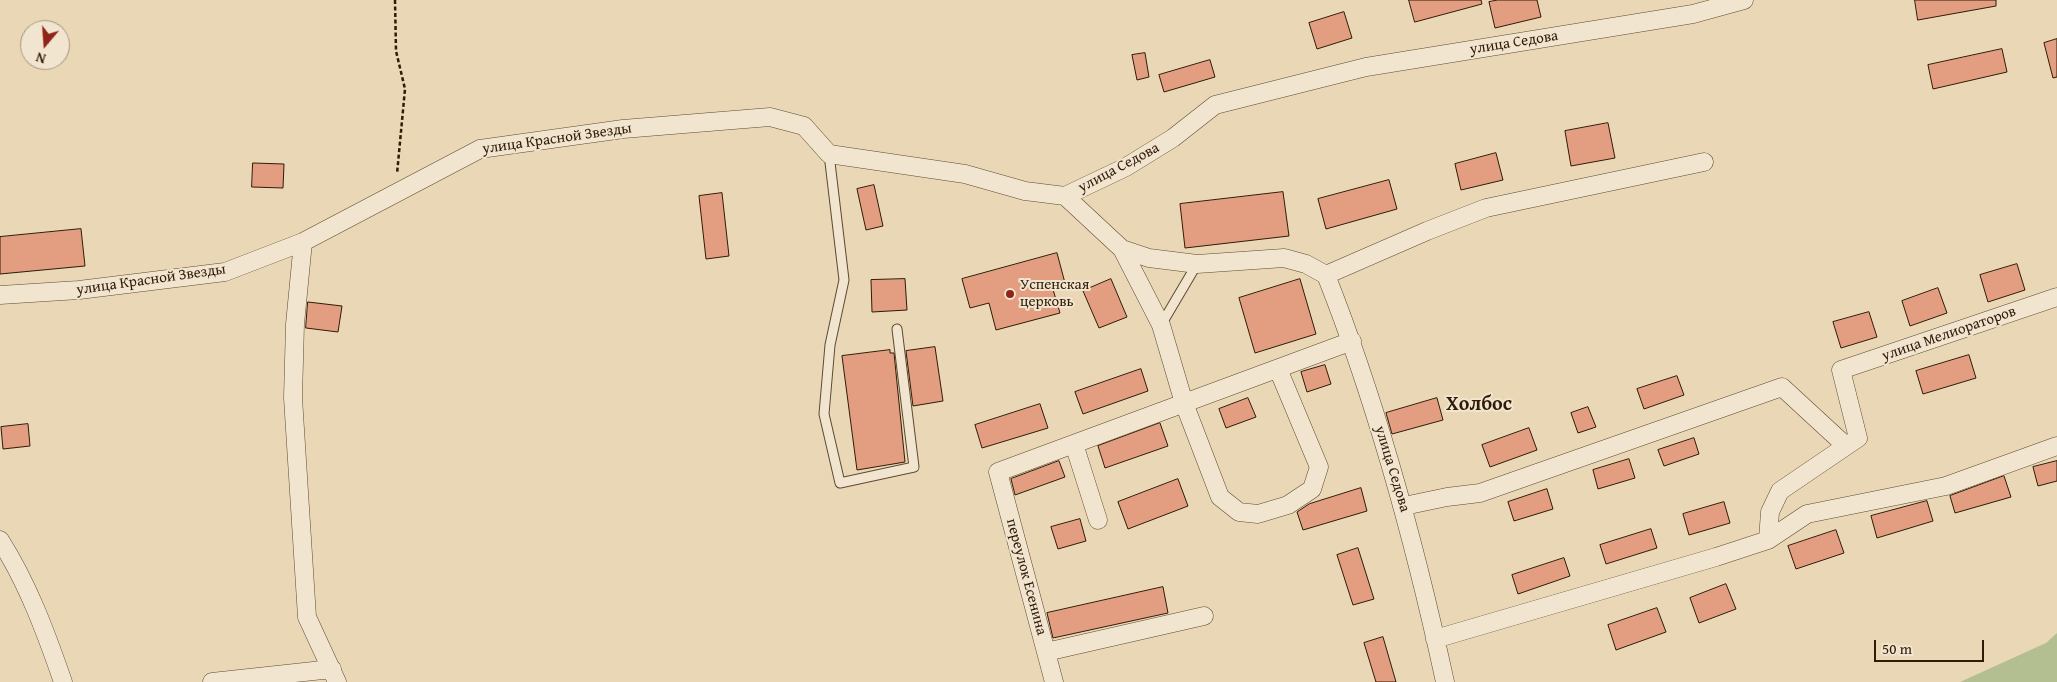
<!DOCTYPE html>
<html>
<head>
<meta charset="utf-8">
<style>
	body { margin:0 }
	#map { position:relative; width:2057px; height:682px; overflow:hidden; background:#e9d7b5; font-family:"Gentium Book Plus",serif }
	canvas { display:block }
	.north { position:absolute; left:20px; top:20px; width:50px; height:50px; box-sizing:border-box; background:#f1e5cf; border:1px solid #a3947f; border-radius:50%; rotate:198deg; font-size:14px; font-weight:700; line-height:20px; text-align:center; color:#2f1b07 }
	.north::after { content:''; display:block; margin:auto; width:18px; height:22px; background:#8f2418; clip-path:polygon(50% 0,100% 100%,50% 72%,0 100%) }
	.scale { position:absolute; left:1874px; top:640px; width:110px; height:22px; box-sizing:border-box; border:2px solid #2f1b07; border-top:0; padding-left:6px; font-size:15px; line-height:18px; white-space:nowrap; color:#2f1b07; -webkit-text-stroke:4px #f1e5cf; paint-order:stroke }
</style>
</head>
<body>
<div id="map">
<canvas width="2057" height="682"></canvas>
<div class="north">N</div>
<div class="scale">50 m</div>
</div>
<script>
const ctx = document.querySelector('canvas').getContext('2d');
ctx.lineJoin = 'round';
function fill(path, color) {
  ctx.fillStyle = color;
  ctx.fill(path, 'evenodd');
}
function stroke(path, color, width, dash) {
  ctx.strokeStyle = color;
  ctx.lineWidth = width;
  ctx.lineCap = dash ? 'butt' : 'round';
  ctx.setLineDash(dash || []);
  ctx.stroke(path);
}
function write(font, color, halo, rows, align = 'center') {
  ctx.font = font + ' "Gentium Book Plus",serif';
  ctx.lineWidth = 4;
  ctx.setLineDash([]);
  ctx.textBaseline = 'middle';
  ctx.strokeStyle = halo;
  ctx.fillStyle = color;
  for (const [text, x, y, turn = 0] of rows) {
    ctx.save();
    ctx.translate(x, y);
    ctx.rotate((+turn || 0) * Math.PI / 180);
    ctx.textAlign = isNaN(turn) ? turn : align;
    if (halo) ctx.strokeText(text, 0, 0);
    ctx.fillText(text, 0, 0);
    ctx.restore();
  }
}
const green = new Path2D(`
	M2057 633V682H1960L2046 643Z`);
const building = new Path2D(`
	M1409 0H1481L1482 4 1415 22Z
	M1498 0H1537L1541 17 1495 28 1489 2Z
	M1915 0H1996V6L1918 20Z
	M1344 12 1352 38 1317 49 1309 23Z
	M2057 39V77L2053 78 2044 43Z
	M2002 49 2007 72 1933 89 1928 65Z
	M1145 53 1149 77 1137 80 1132 55Z
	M1210 60 1215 77 1164 92 1159 75Z
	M1608 123 1615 158 1571 166 1565 131Z
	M1496 153 1503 180 1461 190 1455 164Z
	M253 163 284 164 283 188 252 187Z
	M1389 180 1397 209 1326 229 1318 199Z
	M874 185 883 226 866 230 857 189Z
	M1283 192 1289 236 1185 248 1180 204Z
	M722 193 729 256 706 259 699 196Z
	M81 229 85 266 0 274V237Z
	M1057 253 1065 283 1052 286 1060 313 996 330 989 303 970 308 962 279Z
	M2017 264 2025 290 1988 302 1980 275Z
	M905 279 907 310 872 312 871 280Z
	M1111 279 1127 317 1099 328 1083 291Z
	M1300 279 1316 334 1255 353 1239 298Z
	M1938 288 1947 313 1910 326 1902 301Z
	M308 302 342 306 338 332 306 328Z
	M1869 312 1877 337 1841 348 1833 322Z
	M935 347 943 401 913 406 906 351Z
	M890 350V353H894L905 462 857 470 842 356Z
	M1969 355 1976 378 1923 394 1916 371Z
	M1325 365 1331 384 1307 392 1301 372Z
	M1141 369 1148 391 1083 414 1075 392Z
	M1677 376 1684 395 1644 409 1637 389Z
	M1248 398 1256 417 1226 428 1219 409Z
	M1437 398 1443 420 1392 434 1386 413Z
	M1040 404 1048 428 982 448 975 425Z
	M1588 407 1596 427 1578 433 1571 413Z
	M1160 423 1168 446 1105 468 1098 446Z
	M28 424 30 446 3 449 1 427Z
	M1529 428 1537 450 1490 467 1482 445Z
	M1694 438 1699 454 1664 466 1658 450Z
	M1629 459 1635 478 1598 489 1593 470Z
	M1059 461 1065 477 1015 495 1011 479Z
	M2057 461V481L2038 486 2033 467Z
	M2004 476 2011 497 1955 513 1950 496Z
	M1178 479 1188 506 1128 529 1118 502Z
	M1361 488 1367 511 1303 530 1297 512 1309 504Z
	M1547 489 1553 509 1514 521 1508 502Z
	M1927 501 1933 521 1877 538 1871 516Z
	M1724 502 1730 523 1689 535 1683 514Z
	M1080 519 1086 541 1058 549 1051 527Z
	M1651 529 1657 548 1606 564 1600 545Z
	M1836 530 1844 553 1796 569 1788 546Z
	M1358 548 1374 599 1353 605 1337 555Z
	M1564 558 1570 576 1518 594 1512 575Z
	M1726 584 1736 609 1699 623 1690 598Z
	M1163 587 1168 613 1053 638 1047 613Z
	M1657 608 1666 632 1616 650 1608 625Z
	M1383 637 1396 682H1376L1364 643Z`);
const path = new Path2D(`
	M395 0 396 51 405 89 397 174`);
const lane = new Path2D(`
	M829 154 844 280 830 345 824 414 840 483 914 467 897 329
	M1161 325 1197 264`);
const street = new Path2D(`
	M303 242 295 324 293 398 307 617 337 682
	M1122 249 1161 325 1184 403 1220 497 1239 512 1258 514 1288 505 1312 489 1319 467 1278 369
	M1326 275 1427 231 1486 208 1704 162
	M0 295 79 290 225 272 303 242 480 149 623 129 770 117 804 126 829 154 965 174 1025 191 1065 196
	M1074 444 1098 520
	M1404 506 1447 497 1480 493 1782 387 1846 446
	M0 540C28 584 46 633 63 682
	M1768 540 1770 512 1780 491 1858 438 1841 370 2057 297
	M1435 639 1716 557 1768 540 1807 514 1946 486 2057 446
	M1046 652 1204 616
	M212 682 332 669
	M1054 682 998 472 1352 341
	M1445 682C1415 543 1378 407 1326 275L1306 264 1284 258 1197 264 1149 258 1122 249 1065 196 1126 167 1173 138 1215 105 1366 67 1693 14 1744 0`);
const markers = [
	[1010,294,5,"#8f2418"]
];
const streetNames = [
	["улица Седова",1514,43,-9],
	["улица Красной Звезды",557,139,-8],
	["улица Седова",1119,168,-28],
	["улица Красной Звезды",151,280,-8],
	["улица Мелиораторов",1949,334,-19],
	["улица Седова",1392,469,73],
	["переулок Есенина",1026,577,75]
];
const poiNames = [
	["Успенская",1020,285],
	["церковь",1020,302]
];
const districtNames = [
	["Холбос",1479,405]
];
fill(green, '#b3bf90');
fill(building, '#e39d80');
stroke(building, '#2f1b07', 1);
stroke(lane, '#5e4a32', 11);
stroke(street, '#5e4a32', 19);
stroke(path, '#2f1b07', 2.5, [4, 2.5]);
stroke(lane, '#f1e5cf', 9);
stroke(street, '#f1e5cf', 18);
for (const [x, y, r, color] of markers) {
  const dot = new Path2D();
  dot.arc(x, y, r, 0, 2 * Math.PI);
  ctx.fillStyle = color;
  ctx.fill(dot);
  stroke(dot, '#f1e5cf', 2);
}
write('15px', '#2f1b07', '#f1e5cf', streetNames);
write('15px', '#2f1b07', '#f1e5cf', poiNames, 'left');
write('bold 20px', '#2f1b07', '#f1e5cf', districtNames);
</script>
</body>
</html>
